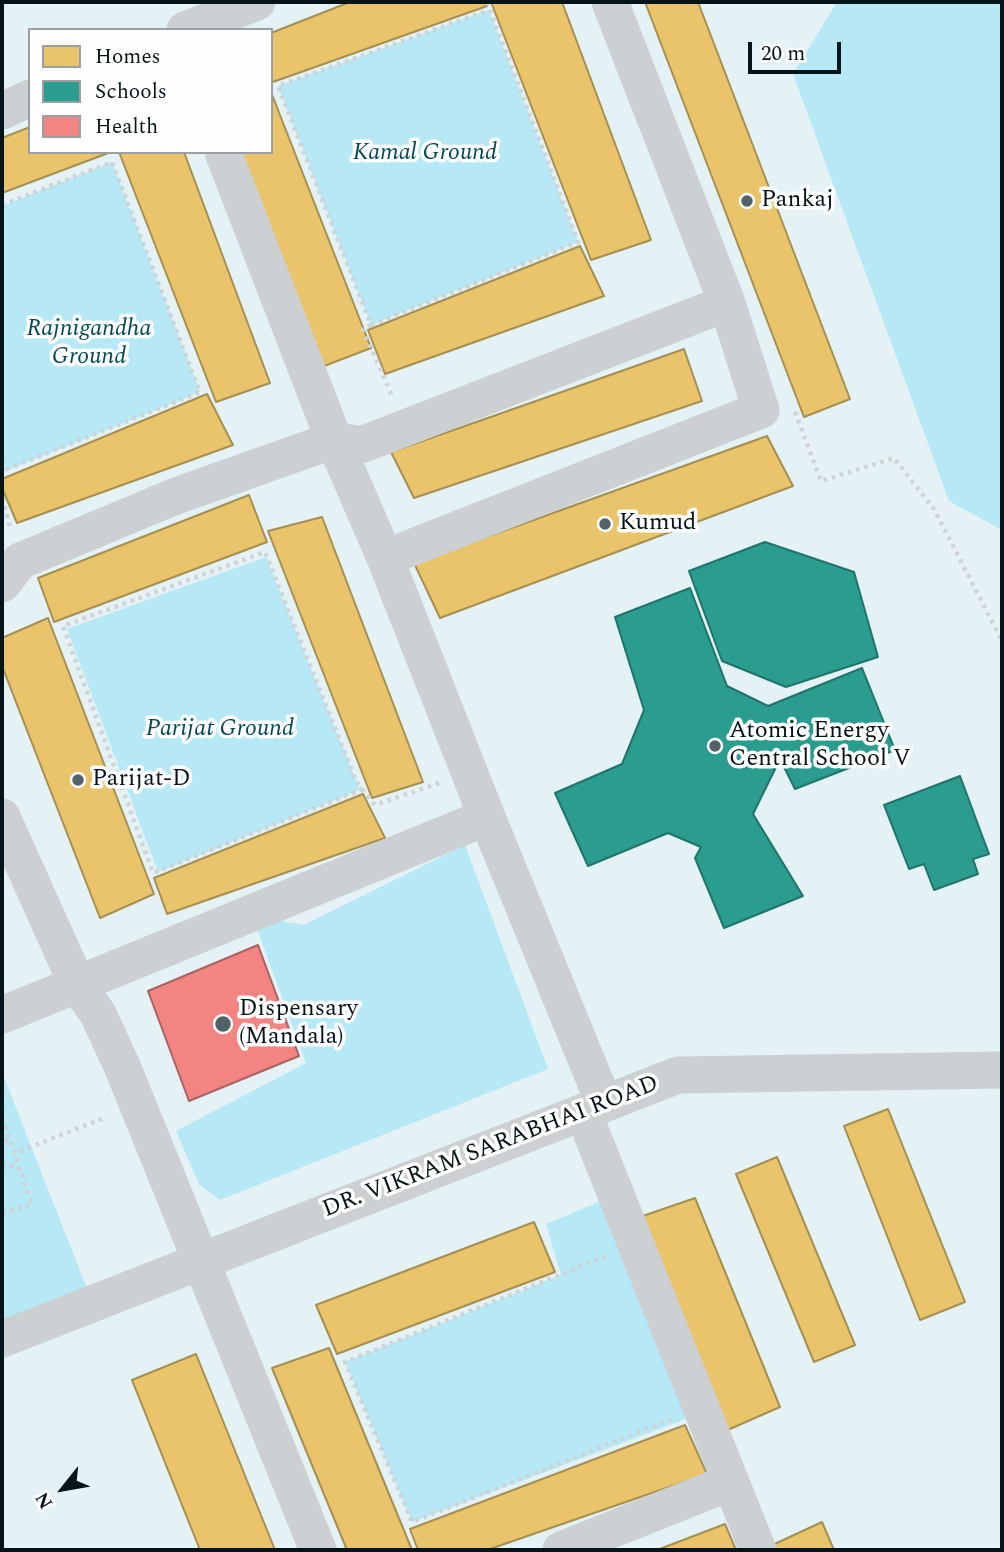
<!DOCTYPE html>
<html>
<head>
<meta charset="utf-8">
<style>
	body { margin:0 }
	#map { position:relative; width:1004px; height:1552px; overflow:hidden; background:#e4f2f6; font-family:Spectral,serif }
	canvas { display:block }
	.frame { position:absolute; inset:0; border:4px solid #051418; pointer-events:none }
	.legend { position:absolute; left:28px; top:28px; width:245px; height:126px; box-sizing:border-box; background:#fefefe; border:2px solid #9aa0a2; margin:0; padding:9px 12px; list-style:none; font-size:21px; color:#051418 }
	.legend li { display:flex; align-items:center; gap:14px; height:35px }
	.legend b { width:35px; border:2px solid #9aa0a2 }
	.north { position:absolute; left:28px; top:1454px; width:70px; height:70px; -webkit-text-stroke:5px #fefefe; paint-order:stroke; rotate:239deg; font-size:19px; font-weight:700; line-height:28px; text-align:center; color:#051418 }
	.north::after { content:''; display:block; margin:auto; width:24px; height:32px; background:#051418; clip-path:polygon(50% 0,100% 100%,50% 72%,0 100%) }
	.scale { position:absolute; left:748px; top:42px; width:93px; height:32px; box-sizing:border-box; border:4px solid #051418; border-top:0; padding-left:9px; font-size:21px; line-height:24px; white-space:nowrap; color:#051418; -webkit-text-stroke:5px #fefefe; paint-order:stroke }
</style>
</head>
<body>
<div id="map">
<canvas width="1004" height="1552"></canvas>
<div class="frame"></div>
<ul class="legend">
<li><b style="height:19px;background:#e9c46a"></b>Homes</li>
<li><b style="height:19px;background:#2a9d8f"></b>Schools</li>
<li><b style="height:19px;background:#f28482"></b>Health</li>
</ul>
<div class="north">N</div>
<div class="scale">20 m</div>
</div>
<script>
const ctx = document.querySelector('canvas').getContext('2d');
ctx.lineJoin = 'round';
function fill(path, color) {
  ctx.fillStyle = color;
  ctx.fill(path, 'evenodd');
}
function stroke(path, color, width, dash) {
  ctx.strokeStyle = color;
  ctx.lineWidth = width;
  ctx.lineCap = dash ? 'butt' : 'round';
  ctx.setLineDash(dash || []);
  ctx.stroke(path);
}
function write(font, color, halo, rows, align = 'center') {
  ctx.font = font + ' Spectral,serif';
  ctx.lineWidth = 7;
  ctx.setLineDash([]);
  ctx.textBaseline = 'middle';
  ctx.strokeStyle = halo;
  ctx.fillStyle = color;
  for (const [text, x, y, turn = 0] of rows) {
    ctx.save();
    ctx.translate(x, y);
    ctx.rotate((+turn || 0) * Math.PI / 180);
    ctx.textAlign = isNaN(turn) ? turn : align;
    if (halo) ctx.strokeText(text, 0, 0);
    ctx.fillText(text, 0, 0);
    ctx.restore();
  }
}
const green = new Path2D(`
	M837 2H1002V530L949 501 793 74Z
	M489 10 578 242 371 325 278 86Z
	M112 162 200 392 3 472 2 206Z
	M266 557 360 790 158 872 67 629Z
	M465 845 548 1069 220 1200 199 1184 176 1131 306 1063 256 926 274 920 304 925Z
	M2 1072 91 1299 2 1334Z
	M608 1198 694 1416 412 1522 345 1362 561 1275 546 1224Z`);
const homes = new Path2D(`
	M350 2H486L487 6 273 82 271 77V33Z
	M491 2H562L651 240 591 260Z
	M645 2H698L850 399 804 417Z
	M271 92 371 348 319 368 234 152H271Z
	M30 127V152H111L2 193V138Z
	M119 152H184L270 383 216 402Z
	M580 246 604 296 385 374 368 330Z
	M684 349 702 401 414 498 391 452Z
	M207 394 233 445 17 523 2 488V479Z
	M767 436 793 486 440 618 414 563Z
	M249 495 267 542 54 622 38 578Z
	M322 517 423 782 372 798 268 531Z
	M48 618 154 894 100 918 2 666V638Z
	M363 794 385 838 167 914 154 878Z
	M888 1109 965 1302 920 1320 844 1126Z
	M777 1157 855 1345 814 1362 736 1174Z
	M695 1198 780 1407 723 1432 637 1218Z
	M534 1222 555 1272 337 1354 316 1305Z
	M329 1348 412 1550H347L272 1368Z
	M196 1354 275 1550H200L132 1380Z
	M685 1425 707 1474 487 1550H418L410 1529Z
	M822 1522 834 1550H767L766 1548Z
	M725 1524 736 1550H657Z`);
const schools = new Path2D(`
	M765 542 854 572 878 657 786 687 722 661 689 571Z
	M690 588 727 686 768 706 862 668 895 750 795 789 780 759 753 814 803 896 724 928 695 858 701 847 668 833 588 866 555 793 622 764 644 710 615 617Z
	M960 776 989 854 973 859 978 874 934 890 924 864 909 869 884 805Z`);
const health = new Path2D(`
	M258 945 299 1056 189 1101 148 991Z`);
const path = new Path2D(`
	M487 2 578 242 371 325 278 86 489 10
	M2 205 112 162 200 392 2 471
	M371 325 363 329 393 398
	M795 412 821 481 894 458 934 509 1002 641
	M2 498 11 530
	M363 789 153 873 63 626 265 552 357 783 375 805 439 783
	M2 1118 15 1153 107 1117
	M2 1150 8 1136
	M2 1165 6 1164 20 1170
	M2 1214 32 1204 14 1153
	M606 1256 345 1362 412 1522 671 1419`);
const minor = new Path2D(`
	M185 30 257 2
	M2 111 30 98
	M223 152 334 440 385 558 487 817 604 1103
	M385 558 761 410 727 303 610 2
	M2 584 20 561 176 496 334 440 361 445 727 303
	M2 817 77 984 98 1014 122 1066 318 1550
	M2 1015 487 817
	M583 1112 758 1550
	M2 1339 678 1075 1002 1070
	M561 1550 731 1482`);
const markers = [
	[747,201,7,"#536266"],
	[605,524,7,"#536266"],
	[715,746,7,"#536266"],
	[78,780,7,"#536266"],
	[223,1024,9,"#536266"]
];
const parkNames = [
	["Kamal Ground",425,154],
	["Rajnigandha",89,330],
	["Ground",89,358],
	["Parijat Ground",220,730]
];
const poiNames = [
	["Pankaj",761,201],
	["Kumud",619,524],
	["Atomic Energy",729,732],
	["Central School V",729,760],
	["Parijat-D",92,780],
	["Dispensary",239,1010],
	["(Mandala)",239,1038]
];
const streetNames = [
	["DR. VIKRAM SARABHAI ROAD",491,1148,-21]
];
fill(green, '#b7e8f5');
fill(homes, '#e9c46a');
stroke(homes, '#a58f51', 2);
fill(schools, '#2a9d8f');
stroke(schools, '#1f746b', 2);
fill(health, '#f28482');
stroke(health, '#ab6262', 2);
stroke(path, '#cfd3d5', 4.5, [3.5, 5]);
stroke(minor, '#ccd0d2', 37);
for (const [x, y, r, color] of markers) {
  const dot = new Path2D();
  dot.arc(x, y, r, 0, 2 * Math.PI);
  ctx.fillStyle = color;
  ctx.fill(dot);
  stroke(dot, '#fefefe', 2.5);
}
write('italic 24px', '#064956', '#fefefe', parkNames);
write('24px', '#051418', '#fefefe', poiNames, 'left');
write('24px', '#051418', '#fefefe', streetNames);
</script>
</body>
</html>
